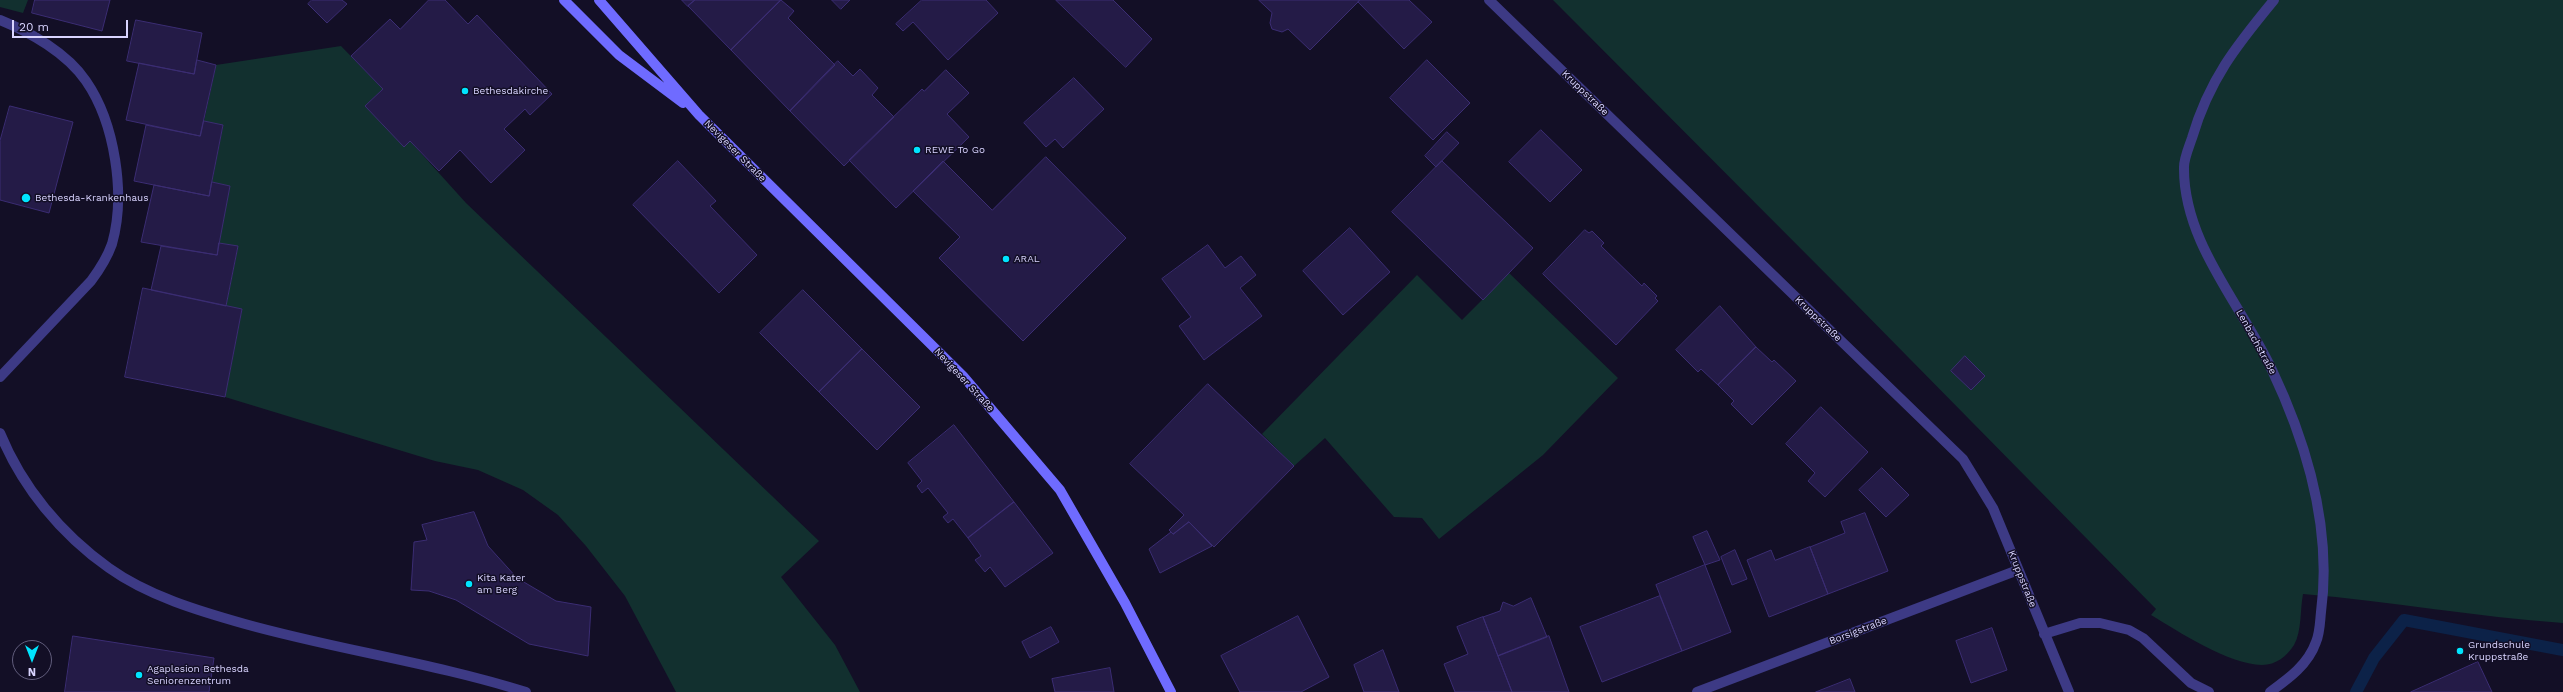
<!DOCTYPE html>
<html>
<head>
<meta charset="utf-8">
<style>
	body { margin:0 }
	#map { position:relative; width:2563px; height:692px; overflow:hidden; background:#130f26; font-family:"Work Sans",sans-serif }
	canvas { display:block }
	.north { position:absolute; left:12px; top:640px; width:40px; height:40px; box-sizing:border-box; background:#130f26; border:1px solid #625e7d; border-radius:50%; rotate:180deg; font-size:11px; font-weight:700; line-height:16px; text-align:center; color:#d9d4ff }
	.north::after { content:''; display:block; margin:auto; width:14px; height:18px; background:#00e5ff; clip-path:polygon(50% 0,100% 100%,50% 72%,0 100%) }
	.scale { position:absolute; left:12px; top:20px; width:116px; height:18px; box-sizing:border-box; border:2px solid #d9d4ff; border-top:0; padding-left:5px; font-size:12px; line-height:14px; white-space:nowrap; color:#d9d4ff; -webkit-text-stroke:3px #130f26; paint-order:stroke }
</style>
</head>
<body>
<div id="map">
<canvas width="2563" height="692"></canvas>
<div class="north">N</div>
<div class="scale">20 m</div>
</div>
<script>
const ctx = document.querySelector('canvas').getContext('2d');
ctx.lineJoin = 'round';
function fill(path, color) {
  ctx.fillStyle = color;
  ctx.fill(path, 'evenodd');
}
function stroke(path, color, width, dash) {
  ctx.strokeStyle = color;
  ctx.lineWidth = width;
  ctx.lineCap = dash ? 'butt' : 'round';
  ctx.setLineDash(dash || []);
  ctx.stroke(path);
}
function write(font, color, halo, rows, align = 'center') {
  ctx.font = font + ' "Work Sans",sans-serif';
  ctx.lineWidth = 3;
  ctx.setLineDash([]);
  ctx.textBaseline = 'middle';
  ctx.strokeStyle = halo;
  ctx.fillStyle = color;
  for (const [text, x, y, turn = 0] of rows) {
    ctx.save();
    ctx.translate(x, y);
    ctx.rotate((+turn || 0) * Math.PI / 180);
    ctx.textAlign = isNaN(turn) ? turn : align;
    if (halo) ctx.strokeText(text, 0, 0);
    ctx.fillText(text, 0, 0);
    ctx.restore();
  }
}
const green = new Path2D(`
	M0 0H28L23 13 0 7Z
	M1553 0H2563V623C2476 617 2390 601 2303 594 2300 609 2302 631 2294 645 2287 656 2276 665 2262 665 2228 664 2179 632 2151 615L2156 609 1845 293Z
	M341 46 383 89 365 106 404 146 410 141 466 203 819 541 781 577 835 645 860 692H676L625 596 586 546 558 515 523 490 478 470 435 461 225 397 242 310 226 306 238 247 219 243 230 186 212 182 223 126 204 121 216 65Z
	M1509 273 1618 378 1543 455 1439 539 1422 518 1394 517 1325 438 1294 466 1262 434 1417 275 1462 320Z`);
const stream = new Path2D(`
	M2356 692 2374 658 2404 620 2563 650`);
const building = new Path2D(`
	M35 0H110L102 31 32 13Z
	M312 0H342L347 4 327 23 308 4Z
	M429 0H445L468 24 477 15 552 94 530 115 525 109 504 129 525 150 491 183 460 150 439 171 410 141 404 147 365 106 383 89 351 56 390 19 400 29Z
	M682 0H695L688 6Z
	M695 0H781L731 50 688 6Z
	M781 0 794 11 788 18 835 65 790 111 731 50Z
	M832 0H850L841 9Z
	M922 0H986L998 13 948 60 913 22 903 31 896 24Z
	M1056 0H1113L1152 39 1126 67Z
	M1259 0H1360L1310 50 1288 29 1282 32 1272 29 1270 23 1272 13Z
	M1360 0H1409L1432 22 1404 49 1358 2Z
	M136 20 202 33 194 74 127 61Z
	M197 60 216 65 200 136 126 120 139 63 194 74Z
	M1427 60 1470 103 1433 140 1390 98Z
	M838 61 853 76 860 69 878 88 872 95 894 117 844 166 790 111Z
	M946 70 969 93 947 114 969 137 896 208 849 160 922 89 924 91Z
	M1074 78 1104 109 1063 148 1055 139 1046 147 1024 123Z
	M10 106 73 122 49 213 0 200V141Z
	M204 121 223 125 209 196 134 181 146 125 200 136Z
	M1541 130 1582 170 1550 202 1509 162Z
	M1447 132 1459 143 1436 167 1425 156Z
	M1046 157 1126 238 1023 341 939 258 960 237 913 191 943 161 992 210Z
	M678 161 716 201 710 206 757 255 719 293 633 205Z
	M1442 161 1533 248 1483 300 1392 212Z
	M212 182 230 186 217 255 141 242 154 185 209 196Z
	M1350 228 1390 272 1343 315 1303 271Z
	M1585 230 1589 233 1592 231 1604 243 1601 246 1642 286 1644 283 1657 296 1655 298 1658 301 1616 345 1543 274Z
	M219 243 238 246 226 306 151 290 161 246 217 255Z
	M1208 245 1225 268 1241 256 1256 275 1240 288 1262 316 1204 360 1179 326 1191 317 1162 279Z
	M143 288 242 309 225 397 125 377Z
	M803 290 862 349 819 392 760 333Z
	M1720 306 1756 347 1718 385 1701 369 1698 372 1676 350Z
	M1756 347 1772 362 1774 360 1796 381 1752 425 1731 404 1734 401 1718 385Z
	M862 349 920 407 877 450 819 392Z
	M1965 356 1985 376 1971 390 1951 371Z
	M1208 384 1294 466 1214 547 1189 522 1173 534 1169 530 1184 515 1130 464Z
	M1821 407 1868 452 1825 497 1808 481 1815 473 1786 444Z
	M954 425 1014 502 968 538 953 519 948 523 943 517 948 513 928 488 922 493 917 486 922 481 908 463Z
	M1882 468 1909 495 1886 517 1859 490Z
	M1014 502 1053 553 1005 587 990 567 985 572 975 560 981 556 968 538Z
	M474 512 488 546 517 578 556 601 591 607 588 656 529 644 456 600 429 591 411 590 414 542 427 540 422 525Z
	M1865 513 1888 571 1828 594 1810 547 1845 533 1841 522Z
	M1189 522 1212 546 1160 573 1149 549 1171 532 1173 534Z
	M1707 531 1720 560 1705 565 1693 537Z
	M1810 547 1828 594 1769 617 1747 560 1771 550 1775 560Z
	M1735 550 1747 579 1732 585 1721 557Z
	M1705 565 1731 632 1682 651 1656 585Z
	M1660 596 1682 651 1602 682 1580 627Z
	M1531 598 1547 637 1498 656 1483 617 1500 611 1503 602 1513 606Z
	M1298 616 1329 677 1301 692H1240L1221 656Z
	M1483 617 1498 656 1512 692H1455L1444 664 1468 654 1457 627Z
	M1051 627 1059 642 1030 658 1022 642Z
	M1992 628 2007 670 1971 683 1956 641Z
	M73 636 214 658 209 692H65Z
	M1549 636 1569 692H1512L1498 656Z
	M1383 650 1399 692H1364L1354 665Z
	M2478 662 2492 692H2411Z
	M1110 668 1114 692H1055L1052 679Z
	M1850 679 1855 692H1816Z`);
const lane = new Path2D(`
	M0 20C30 32 67 53 86 81 115 123 126 195 112 244 107 258 100 269 91 281L0 377
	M0 433C22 487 61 534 109 568 148 596 199 611 245 624 338 650 434 663 526 692`);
const street = new Path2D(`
	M1489 0 1963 459 1993 508 2069 692
	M2044 634 2080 623H2100L2129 630 2143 638 2191 683 2209 692
	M1697 692 2018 570
	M2270 692C2288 679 2308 665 2316 642 2320 633 2320 621 2321 612 2332 530 2307 444 2272 370 2242 305 2183 243 2184 167 2184 158 2189 147 2192 138 2209 80 2236 46 2274 0`);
const secondary = new Path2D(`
	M564 0 619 55 683 103
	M599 0 699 115 963 376 1060 490 1125 603 1171 692`);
const markers = [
	[465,91,4,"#00e5ff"],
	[917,150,4,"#00e5ff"],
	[26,198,5,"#00e5ff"],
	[1006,259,4,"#00e5ff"],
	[469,584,4,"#00e5ff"],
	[2460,651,4,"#00e5ff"],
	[139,675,4,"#00e5ff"]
];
const poiNames = [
	["Bethesdakirche",473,91],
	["REWE To Go",925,150],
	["Bethesda-Krankenhaus",35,198],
	["ARAL",1014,259],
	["Kita Kater",477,578],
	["am Berg",477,590],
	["Grundschule",2468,645],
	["Kruppstraße",2468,657],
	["Agaplesion Bethesda",147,669],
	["Seniorenzentrum",147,681]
];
const streetNames = [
	["Kruppstraße",1585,93,44],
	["Nevigeser Straße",735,151,45],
	["Kruppstraße",1818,319,44],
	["Lenbachstraße",2256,342,61],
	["Nevigeser Straße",964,380,47],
	["Kruppstraße",2022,579,68],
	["Borsigstraße",1858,631,-21]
];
fill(green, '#12302f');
stroke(stream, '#0c2248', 12);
fill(building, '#241b47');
stroke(building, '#3b2d73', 1);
stroke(lane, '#3d3a85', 10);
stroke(street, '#3d3a85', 10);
stroke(secondary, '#6f6bff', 10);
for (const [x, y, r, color] of markers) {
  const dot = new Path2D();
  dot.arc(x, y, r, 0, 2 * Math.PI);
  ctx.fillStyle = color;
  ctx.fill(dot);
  stroke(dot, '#130f26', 1.5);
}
write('10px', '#d9d4ff', '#130f26', poiNames, 'left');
write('10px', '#d9d4ff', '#130f26', streetNames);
</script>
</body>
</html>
